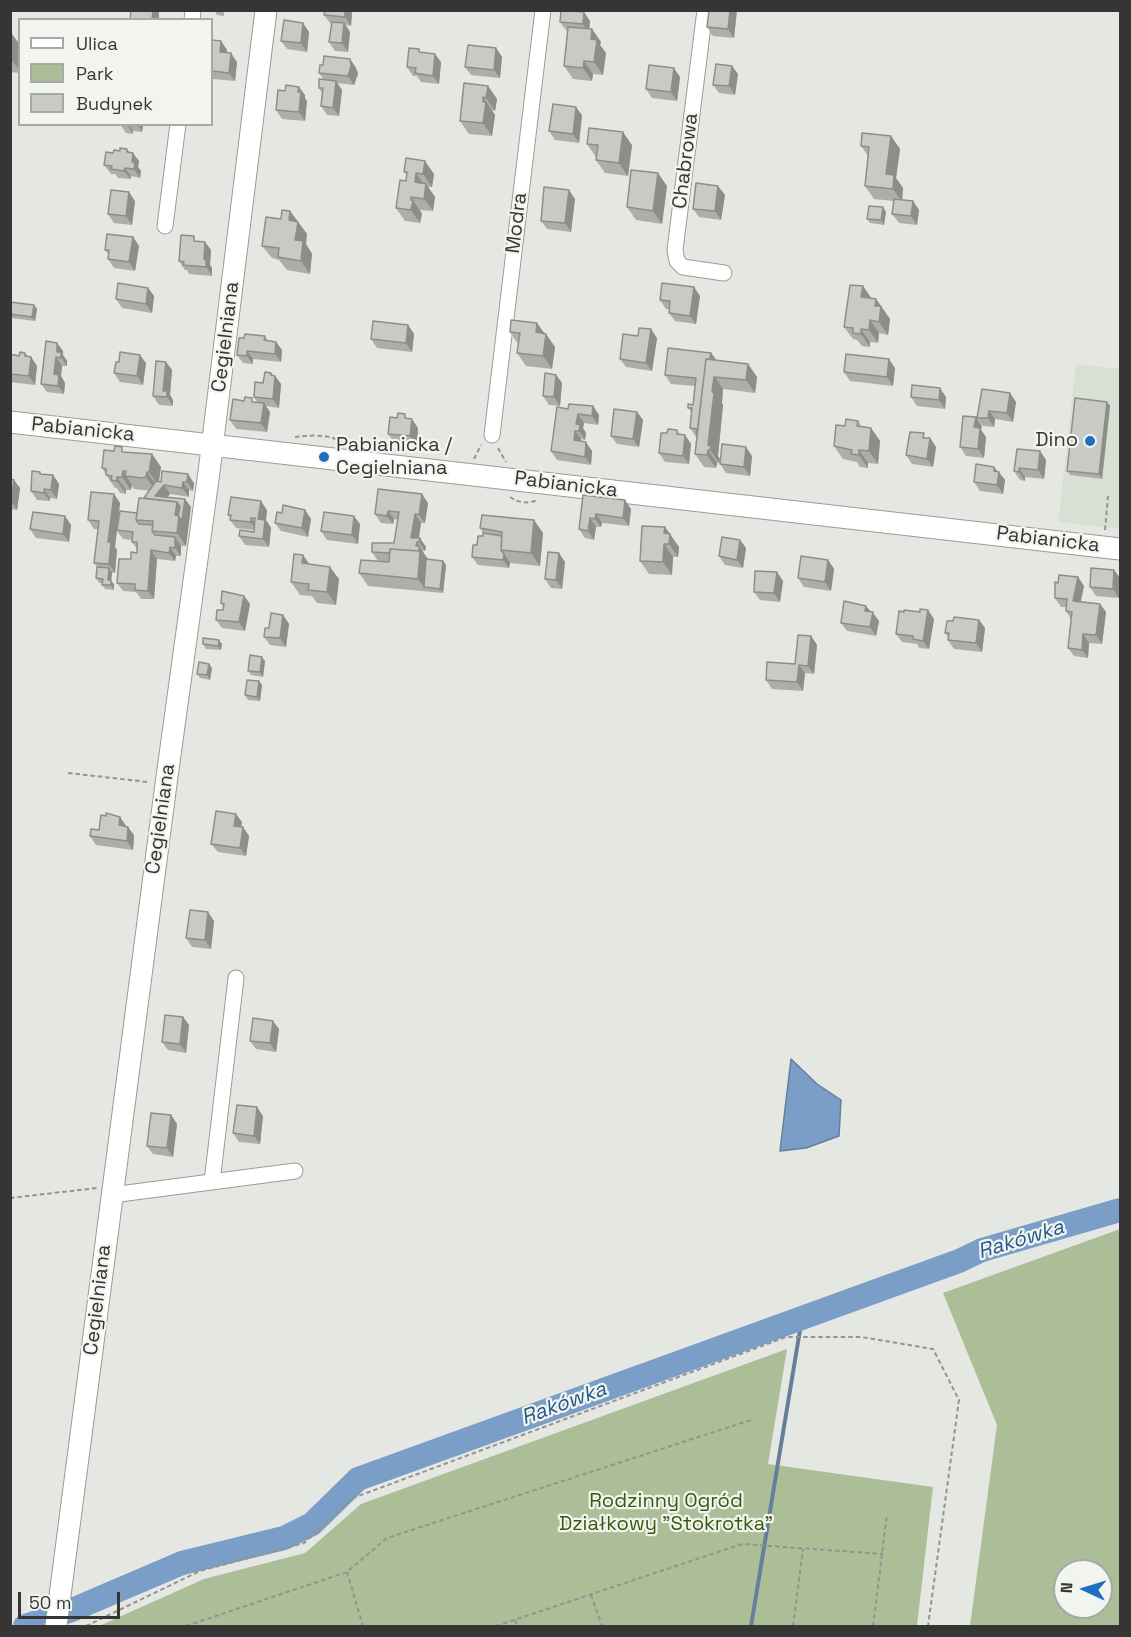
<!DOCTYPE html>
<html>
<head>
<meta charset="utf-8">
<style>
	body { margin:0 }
	#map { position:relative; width:1131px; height:1637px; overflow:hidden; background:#e5e8e2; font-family:"Space Grotesk",sans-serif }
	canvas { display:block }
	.frame { position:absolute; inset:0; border:12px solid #353634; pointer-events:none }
	.legend { position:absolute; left:18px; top:18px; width:195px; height:108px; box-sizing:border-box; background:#f2f5ef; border:2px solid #a6a9a4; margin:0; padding:8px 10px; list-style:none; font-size:18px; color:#353634 }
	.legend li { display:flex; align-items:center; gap:12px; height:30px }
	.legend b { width:30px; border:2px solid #a6a9a4 }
	.north { position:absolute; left:1053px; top:1559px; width:60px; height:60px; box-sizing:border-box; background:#f2f5ef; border:2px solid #a6a9a4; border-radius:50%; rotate:274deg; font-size:16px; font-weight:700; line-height:24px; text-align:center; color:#353634 }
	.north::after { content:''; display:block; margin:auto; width:21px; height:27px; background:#1d70bf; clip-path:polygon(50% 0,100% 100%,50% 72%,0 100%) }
	.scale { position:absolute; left:18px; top:1592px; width:102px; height:27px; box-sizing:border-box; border:3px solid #353634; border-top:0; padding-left:8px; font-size:18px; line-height:21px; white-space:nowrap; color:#353634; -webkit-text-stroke:4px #f2f5ef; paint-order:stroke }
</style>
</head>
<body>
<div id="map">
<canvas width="1131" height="1637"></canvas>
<div class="frame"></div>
<ul class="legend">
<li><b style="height:8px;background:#fff"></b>Ulica</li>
<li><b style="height:16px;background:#acbe98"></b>Park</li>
<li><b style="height:16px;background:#c8cbc5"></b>Budynek</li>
</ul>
<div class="north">N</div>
<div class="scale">50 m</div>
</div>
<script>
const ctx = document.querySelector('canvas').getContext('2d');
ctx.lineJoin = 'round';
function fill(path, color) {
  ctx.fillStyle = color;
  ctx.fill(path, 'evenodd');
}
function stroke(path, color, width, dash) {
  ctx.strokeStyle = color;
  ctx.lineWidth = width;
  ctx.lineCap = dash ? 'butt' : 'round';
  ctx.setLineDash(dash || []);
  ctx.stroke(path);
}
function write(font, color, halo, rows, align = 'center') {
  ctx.font = font + ' "Space Grotesk",sans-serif';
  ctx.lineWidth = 4.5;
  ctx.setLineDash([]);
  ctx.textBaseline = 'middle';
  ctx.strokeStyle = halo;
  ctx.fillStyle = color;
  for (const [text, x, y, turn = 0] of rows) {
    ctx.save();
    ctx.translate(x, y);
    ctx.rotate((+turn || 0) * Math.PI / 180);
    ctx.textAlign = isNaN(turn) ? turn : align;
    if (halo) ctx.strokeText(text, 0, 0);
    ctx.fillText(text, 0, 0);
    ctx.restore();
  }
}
const built = new Path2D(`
	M1076 364 1120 369V529L1058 522Z`);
const green = new Path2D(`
	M1120 1229V1626H970L997 1425 943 1293ZM1065 1571H1101V1607H1065Z
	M787 1349 768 1464 933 1487 917 1626H99L204 1579 305 1553 361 1504Z`);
const water = new Path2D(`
	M791 1059 817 1084 841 1100 839 1136 806 1148 780 1151Z`);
const stream = new Path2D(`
	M751 1626 802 1318`);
const river = new Path2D(`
	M25 1626 72 1610 182 1563 284 1538 312 1524 358 1479 959 1261 982 1250 1120 1210`);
const path = new Path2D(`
	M295 437C310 435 329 434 342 442
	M498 448 506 462
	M474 459 481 445
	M510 497C519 503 527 504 538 500
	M1105 530 1108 496
	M68 773 148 782
	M10 1198 97 1188
	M347 1572 363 1626
	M591 1595 602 1626
	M515 1620 517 1626
	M86 1626 200 1571 304 1543 353 1498 786 1337H861L933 1349 959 1400 928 1626
	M186 1626 347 1572 387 1538 754 1419
	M496 1626 742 1544 883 1554
	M793 1626 803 1549
	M873 1626 887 1514`);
const street = new Path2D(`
	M705 10 675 250 677 261 683 267 724 273
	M192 20 193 10
	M165 226 178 124
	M492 435 543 10
	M212 1182 236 978
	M112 1195 295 1171`);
const secondary = new Path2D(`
	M10 422 1120 549
	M56 1626 166 784 209 472 266 10`);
const wall = new Path2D(`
	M214 10H224V16L217 15Z
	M325 10H350L352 13 351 26 346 25 350 32 348 52 335 51 329 42 331 24 330 23 324 15Z
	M709 10H737L734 38 713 36 707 27Z
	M590 21 589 29H592L601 42 600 45 606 53 603 75 593 74 592 81 573 79 564 66 568 31 566 30 560 22Z
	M303 23 309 32 307 52 287 49 281 41Z
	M10 34H12L20 45V73L10 72Z
	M212 40 221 41 227 50V53L237 62 235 81 213 79 212 77Z
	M496 48 502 57 500 78 471 75 465 67Z
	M422 52 441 62 439 84 421 82 417 76H413L407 67Z
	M350 59 356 68 358 74 354 85 337 83 342 90 339 116 327 115 321 106 322 93 319 88 324 80 319 73 323 65Z
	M738 74 735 95 719 93 713 85Z
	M680 77 677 101 652 98 646 89Z
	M488 86 497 99 495 111 492 110 495 115 492 136 469 134 460 121Z
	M305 95V98L307 101 305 121 282 119 276 110Z
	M582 115 579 143 555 140 549 131Z
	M120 124H146V126H143L142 132 133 131V134L126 133Z
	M891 136 900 149 896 178 903 188 902 200 913 201 919 210 917 225 899 223 892 214 894 201 874 199 865 186 868 156 861 146Z
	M587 144 632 145 628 176 605 173 596 160V157Z
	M129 152 139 161 138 167 141 171 140 178 131 176V179L118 178 115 174H111L104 165 113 153Z
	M404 172 434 174 432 187H428L435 197 433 211 420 210 422 214 420 223 405 221 396 208 406 181 407 175Z
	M667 186 662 224 636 220 627 207Z
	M718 186 725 195 721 220 699 217 693 209Z
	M575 199 571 232 547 229 541 221Z
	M135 201 132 225 114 223 108 214Z
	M883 207 886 212 884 225 870 223 867 219Z
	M290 211 307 234 306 244 312 254 310 274 287 270 279 260 272 258 262 246 281 219Z
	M133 237 139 246 135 271 114 268 108 259 109 255 105 250Z
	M198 241 205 242 211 250 210 265 212 268V276L189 274 187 270H185L179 261Z
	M694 287 700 296 696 324 675 321 669 313V309H666L660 300Z
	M148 288 154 296 152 313 122 308 116 299Z
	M871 298 876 299 890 319 888 335 879 333 878 343 870 342V347L862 346 857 340 853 339 844 327Z
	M10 302 34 305 37 309 35 321 10 318Z
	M537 323 555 347 552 369 526 366 517 353 518 344 510 332Z
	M408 325 414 334 412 352 377 348 371 339Z
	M265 336 268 341 276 342 282 350 281 362 253 359V364L243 363 237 355 244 338Z
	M657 338 652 371 626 367 620 359Z
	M57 343 63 351V355L67 361V366H62L61 376 65 383 64 394 47 392 41 384Z
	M25 353 28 357H31L37 366 35 385 10 382V354L19 356Z
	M711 353 716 360 748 364 757 377 755 393 723 389 722 403 723 405 718 456 720 459 719 463H717L716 468 704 467 695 454 697 437H696L690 428 692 413 688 408 693 405 695 386 671 384 665 375Z
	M166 362 172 370 170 395 173 400V406L159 405 153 396Z
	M146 363 143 385 120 382 114 373Z
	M895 368 893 386 850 381 844 372Z
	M271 373 273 376H275L281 384 279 408 266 406 270 412 267 432 236 429 230 420 255 402H257L254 397Z
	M556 375 562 383 560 406 549 405 543 396Z
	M1010 393 1016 402 1013 422 995 419 994 427 983 426 977 418Z
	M911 397H946L945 409 917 406Z
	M1107 402 1110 406 1102 479 1070 475 1067 471Z
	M593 406 599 415 598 425 584 423 583 428 586 433 585 440 581 439V441L592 451 591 465 557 460 551 451 568 409Z
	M637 412 643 420 639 447 617 444 611 436Z
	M858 421 862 427 871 428 880 441 878 464 868 463V468L860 467 857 462 843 459 834 446 845 426Z
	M982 426 981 430 986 437 984 458 966 456 960 447Z
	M418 428 417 445 394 442 388 434Z
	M677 430 680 435H685L691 444 689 464 665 462 659 453 667 433Z
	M930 438 936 447 933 467 912 464 906 455Z
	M1040 451 1046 460 1044 479 1025 477V481L1020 480 1014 471Z
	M126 452 152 454 161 467 159 482H161L162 471 194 483 193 491 189 490V497L170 494 167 497 191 507 186 546H181V556H176L175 561 157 559 154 599H141L136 592 123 591 117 583 131 559 137 553V549L132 542V540L123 539 117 531 115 547 117 550 115 573H112L111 581 114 584V590L105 589 102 585V583H99L96 578 97 567 94 563 98 529H94L88 520 114 494 120 503 118 522 137 513 144 498 150 491 134 489 132 485 131 490H126V494L120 493 117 488H115L106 475V474L102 468Z
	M752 456 750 476 726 473 720 464Z
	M998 471 999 472 1005 480 1003 494 980 491 974 482Z
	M42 475H53L59 484 57 499 50 498V501L37 500 31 491Z
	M10 479 20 488 17 510 10 509Z
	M583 495 631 509 629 526 602 523 601 527H596L594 540 585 538 579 529Z
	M428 503 425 523H421L419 538 426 547 425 551H423V552L428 559 443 561 446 565 443 593 368 586 359 573 389 562 378 561 372 552 394 543 398 520 394 519 393 524 381 523 375 514Z
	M267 510 266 520 271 528 269 547 245 545 239 536 254 532V530L236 528 230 520V518L228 515Z
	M305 510 311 519 308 537 281 531 275 523 282 513Z
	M65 516 71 525 69 542 36 538 30 529Z
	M360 524 358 544 327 540 321 531Z
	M665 527 679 547 678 557H673L672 575 649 574 640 561Z
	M480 528 543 533 540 566 510 563 509 568 478 565 472 557 477 545 483 536V533Z
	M740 540 746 548 743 568 725 565 719 556Z
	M303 555 309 564 339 579 336 605 317 603 312 596 300 595 291 582Z
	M828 560 834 569 831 591 804 587 798 578Z
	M565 562 562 589 551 588 545 579Z
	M1114 570 1120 578 1119 598 1096 596 1090 587Z
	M777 572 783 581 780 602 760 600 754 592Z
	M1078 577 1084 586 1081 601 1100 604 1106 612 1102 644 1089 643 1088 658 1074 656 1068 648 1071 619 1066 611V607H1061L1055 598 1058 583Z
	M244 596 250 604 245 631 222 628 216 620 223 610V607L221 603Z
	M871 612H873L879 621 876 636 847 631 841 623Z
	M283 615 289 624 286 647 270 645 264 637 269 628Z
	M934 619 929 649 919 648 917 644 902 642 896 634Z
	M979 620 985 628 982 652 954 649 948 640V637L945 633 953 621Z
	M811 636 817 645 814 674 805 673 803 691 772 689 766 680 795 664Z
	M203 644H222L221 650 206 649Z
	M265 661 263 677 251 675 248 671Z
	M209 664 212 668 210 680 200 678 197 674Z
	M259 681 262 685 260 701 248 700 245 695Z
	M120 817 126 826 134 835 133 850 96 845 90 836Z
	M242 822 241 827 249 836 246 856 218 852 211 844Z
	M214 921 211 949 192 947 186 938Z
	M183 1017 189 1025 186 1053 168 1050 162 1042Z
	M279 1029 276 1052 256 1049 250 1041Z
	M171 1115 177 1124 173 1157 153 1154 147 1146Z
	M263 1116 260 1144 239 1142 233 1133Z`);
const shadedWall = new Path2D(`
	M153 10H157L159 13V20H152Z
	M345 10H350L352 13 351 26 345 17Z
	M730 10H737L734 38 728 29Z
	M584 12 590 21 589 33 583 24Z
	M303 23 309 32 307 52 301 43Z
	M344 23 350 32 348 52 342 43Z
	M592 29 601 42 600 45 606 53 603 75 594 62 591 39Z
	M12 34 20 45V71L10 58Z
	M221 41 227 50 226 61 220 52Z
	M496 48 502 57 500 78 494 70Z
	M231 53 237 62 235 81 229 73Z
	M435 54 441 62 439 84 433 76Z
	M350 59 356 68 358 74 354 85 348 76Z
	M584 61 593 74 592 81 583 68Z
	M732 66 738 74 735 95 729 86Z
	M674 68 680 77 677 101 671 92Z
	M336 81 342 90 339 116 333 108Z
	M488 86 497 99 495 111 486 98Z
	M299 87 305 95V98L307 101 305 121 299 112Z
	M483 97 495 115 492 136 483 123Z
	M576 107 582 115 579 143 573 134Z
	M127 124H129L133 131V134Z
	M137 124H142L143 126 142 132Z
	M623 132 632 145 628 176 619 163Z
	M891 136 900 149 896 178 903 188 902 202 893 189 886 174Z
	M127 149 132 156 133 153 139 161 138 167 141 171 140 178 134 169 127 152Z
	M425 161 434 174 432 187 423 174Z
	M125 168 131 176V179L124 171Z
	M416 173 425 186 415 182Z
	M658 173 667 186 662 224 653 211Z
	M426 184 435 197 433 211 424 199Z
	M718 186 725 195 721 220 715 211Z
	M569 190 575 199 571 232 565 223Z
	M129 192 135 201 132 225 126 216Z
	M411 197 422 214 420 223 411 210Z
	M913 201 919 210 917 225 911 216Z
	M883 207 886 212 884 225 881 220Z
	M290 211 307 234 306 244 312 254 310 274 301 261 295 240 289 220Z
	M133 237 139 246 135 271 129 262Z
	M205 242 211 250 210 265 212 268V276L206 267 204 259Z
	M863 286 872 299 861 297Z
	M694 287 700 296 696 324 690 316Z
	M148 288 154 296 152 313 146 304Z
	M876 299 890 319 888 335 879 322 875 306Z
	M34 305 37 309 35 321 32 317Z
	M870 320 879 333 878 343 869 330Z
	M537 323 546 336V334L555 347 552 369 543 356 536 332Z
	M408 325 414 334 412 352 406 343Z
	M651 329 657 338 652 371 646 363Z
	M861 329 870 342V347L861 334Z
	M276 342 282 350 281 362 275 354Z
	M57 343 63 351V355L67 361V366L57 352Z
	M247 351 253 359V364L247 356Z
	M25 353 31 361V357L37 366 35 385 29 376 25 356Z
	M711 353 717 361 715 377 723 389 722 403 723 405 718 456 720 459 719 463 710 450 708 445 701 434Z
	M140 355 146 363 143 385 137 376Z
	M56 357 62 366 61 376 65 383 64 394 58 386 54 374Z
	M889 359 895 368 893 386 887 377Z
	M166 362 172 370 170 395 173 400V406L163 391Z
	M748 364 757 377 755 393 746 380Z
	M271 373 275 378V376L281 384 279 408 273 399Z
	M556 375 562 383 560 406 554 397Z
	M940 388 946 397 945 409 939 400Z
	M1010 393 1016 402 1013 422 1007 413Z
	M1107 402 1110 406 1102 479 1099 474Z
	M264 403 270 412 267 432 261 423Z
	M593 406 599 415 598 425 592 416Z
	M989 411 995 419 994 427 988 418Z
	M637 412 643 420 639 447 633 439Z
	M578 414 584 423 583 428 586 433 585 440 579 431 576 424Z
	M976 417 982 426 981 430 986 437 984 458 978 449 974 427Z
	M412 419 418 428 417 445 410 436Z
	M871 428 880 441 878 464 869 451Z
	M575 431 581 439 580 449 574 440Z
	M685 435 691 444 689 464 683 456Z
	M930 438 936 447 933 467 927 459Z
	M586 442 592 451 591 465 585 457Z
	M746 447 752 456 750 476 744 467Z
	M708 450 717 463 716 468 707 455Z
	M859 450 868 463V468L859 455Z
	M1040 451 1046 460 1044 479 1038 470Z
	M152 454 161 467 158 485 149 472Z
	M994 467 1005 480 1003 494 997 485 994 471Z
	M1019 468 1025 477V481L1019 472Z
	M123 471 132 485 131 490 122 477Z
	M147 472 156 485 155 490 146 477Z
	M188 474 194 483 193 491 187 482Z
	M53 475 59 484 57 499 51 490Z
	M117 477 126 490V494L117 481Z
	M14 480 20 488 17 510 11 501Z
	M183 482 189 490V497L182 488Z
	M164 485 170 494 161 505 155 496Z
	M44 489 50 498V501L44 493Z
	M114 494 120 503 115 547 117 550 115 573 109 564 108 542Z
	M422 494 428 503 425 523 419 515Z
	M185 499 191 507 186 546 177 533 175 515 177 502Z
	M625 500 631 509 629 526 623 518Z
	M261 501 267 510 266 520 271 528 269 547 263 539 258 519Z
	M305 510 311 519 308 537 302 528Z
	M388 511 394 519 393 524 387 516Z
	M415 514 421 523 418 542H417L428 560 424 587 418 579 411 538Z
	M596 514 602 523 601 527 595 519Z
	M65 516 71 525 69 542 63 534Z
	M354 516 360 524 358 544 352 535Z
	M251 518 258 526 257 531 251 522Z
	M590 518 596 527 594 540 588 531Z
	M534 520 543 533 540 566 531 553Z
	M665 527 679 547 678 557 669 544 664 533Z
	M175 537 181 546V556L175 548Z
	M420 538 426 547 425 551 419 542Z
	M740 540 746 548 743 568 737 560Z
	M664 544 673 557 672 575 663 562Z
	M170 547 176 556 175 561 169 553Z
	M151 550 157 559 154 599 148 591Z
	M559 553 565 562 562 589 556 580Z
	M504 554 510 563 509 568 503 560Z
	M303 555 312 568 302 563Z
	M828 560 834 569 831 591 825 582Z
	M443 561 446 565 443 593 440 589Z
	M330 567 339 579 336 605 327 592Z
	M109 568 112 573 111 581 114 584V590L108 580Z
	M1114 570 1120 578 1119 598 1113 589Z
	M777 572 783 581 780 602 774 593Z
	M1078 577 1084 586 1079 609 1073 601Z
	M244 596 250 604 245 631 239 622Z
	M1100 604 1106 612 1102 644 1096 635Z
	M866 606 879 621 876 636 870 627 865 611Z
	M928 610 934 619 929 649 923 641Z
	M283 615 289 624 286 647 280 638Z
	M979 620 985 628 982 652 976 643Z
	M1083 634 1089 643 1088 658 1082 650Z
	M811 636 817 645 814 674 808 666Z
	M219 640 222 644 221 650 218 646Z
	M262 657 265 661 263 677 260 672Z
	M209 664 212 668 210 680 207 675Z
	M799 665 805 673 803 691 797 682Z
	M259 681 262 685 260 701 257 697Z
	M236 814 242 822 240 835 234 826Z
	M120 817 126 826 125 834 119 825Z
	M128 827 134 835 133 850 127 841Z
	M243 827 249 836 246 856 240 848Z
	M208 912 214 921 211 949 205 940Z
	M183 1017 189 1025 186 1053 180 1044Z
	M273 1021 279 1029 276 1052 270 1043Z
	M257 1107 263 1116 260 1144 254 1136Z
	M171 1115 177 1124 173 1157 167 1148Z`);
const building = new Path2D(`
	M131 10H153L152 20H130Z
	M325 10H345V17L324 15Z
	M561 10 584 12 583 24 560 22Z
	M709 10H730L728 29 707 27Z
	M284 20 303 23 301 43 281 41Z
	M332 22 344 23 342 43 329 42Z
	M568 27 592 29 591 39 597 40 594 62 584 61 583 68 564 66Z
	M212 40 221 41 220 52 231 53 229 73 212 71Z
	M468 45 496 48 494 70 465 67Z
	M409 48 419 49V52L435 54 433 76 415 73 416 68 407 67Z
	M324 56 350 59 351 66 348 76 319 73 320 65H323Z
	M716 64 732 66 729 86 713 85Z
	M649 65 674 68 671 92 646 89Z
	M319 79 336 81 333 108 321 106 323 88H319Z
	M464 83 488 86 486 98 483 97V102H486L483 123 460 121Z
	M286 85 299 87 298 92H301L299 112 276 110 278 90 285 91Z
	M553 104 576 107 573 134 549 131Z
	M589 128 623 132 619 163 596 160 598 145 587 144Z
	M862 133 891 136 886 174 894 175 893 189 865 186 869 147 861 146Z
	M120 148 127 149V152L133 153 132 162H135L134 169 125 168 124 171 111 169 112 166 104 165 106 152 113 153 114 150 120 151Z
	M406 158 425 161 423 174 416 173 415 182 426 184 424 199 411 197V200L413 201 411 210 396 208 400 180 406 181 407 172H404Z
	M631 170 658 173 653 211 627 207Z
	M696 183 718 186 715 211 693 209Z
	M544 187 569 190 565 223 541 221Z
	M111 190 129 192 126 216 108 214Z
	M894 199 913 201 911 216 892 214Z
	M869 206 883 207 881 220 867 219Z
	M282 210 290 211 289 220 298 222 295 240 303 241 301 261 278 257 279 248 262 246 266 217 281 219Z
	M107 234 133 237 129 262 108 259 109 250H105Z
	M181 235 194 236V241L205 242 204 259 206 260V267L183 265 184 262 179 261Z
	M118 283 148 288 146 304 116 299Z
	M662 283 694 287 690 316 669 313 670 301 660 300Z
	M850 285 863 286 861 297 876 299 875 306H881L879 322 870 320 869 330 861 329V334L853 333V328L844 327Z
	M10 302 34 305 32 317 10 314Z
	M511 320 537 323 536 332 546 334 543 356 517 353 520 333 510 332Z
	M373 321 408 325 406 343 371 339Z
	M639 328 651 329 646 363 620 359 623 334 638 336Z
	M245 334 265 336 264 340 276 342 275 354 247 351V356L237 355 239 338H244Z
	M46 341 57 343V352H61V358L56 357 54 374 59 375 58 386 41 384Z
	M668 348 711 353 710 359H706L697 434 696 433 697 429 690 428 692 408H688V404L693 405 696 378 665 375Z
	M20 352 25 353V356L31 357 29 376 10 374V354L19 356Z
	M120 352 140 355 137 376 114 373 116 362H119Z
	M846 354 889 359 887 377 844 372Z
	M706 359 748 364 746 380 714 377 712 392 714 393 708 445 711 446 710 450H708L707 455 695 454Z
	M156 361 166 362 163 391H167V397L153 396Z
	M265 372 271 373V375L275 376 273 399 254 397 255 382 263 383Z
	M545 373 556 375 554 397 543 396Z
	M912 385 940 388 939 400 911 397Z
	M982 389 1010 393 1007 413 989 411 988 418H977Z
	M245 397 252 398V402L264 403 261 423 230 420 233 399 244 401Z
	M1075 398 1107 402 1099 474 1067 471Z
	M569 404 593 406 592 416 578 414 576 424 580 425 579 431H575L574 440 586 442 585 457 551 451 557 407 568 409Z
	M614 409 637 412 633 439 611 436Z
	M398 413 405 414V418L412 419 410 436 388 434 390 417 397 418Z
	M963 416 976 417 974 427 980 428 978 449 960 447Z
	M846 419 858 421 857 426 871 428 869 451 859 450V455L851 454 852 450 834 446 836 425 845 426Z
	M668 429 677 430V434L685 435 683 456 659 453 661 433H667Z
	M910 432 924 433 923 438H930L927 459 906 455Z
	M722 444 746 447 744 467 720 464Z
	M115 446 122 447V452L152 454 149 472H147L146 477 142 478 125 476 126 471H123L122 477H117V481L111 480 112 476 106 475V469L102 468 104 450 114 451Z
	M1017 449 1040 451 1038 470 1019 468V472L1014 471Z
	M976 464 994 467V471L999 472 997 485 974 482Z
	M32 471 40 472V474L53 475 51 490 44 489V493L31 491Z
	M162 471 188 474 187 482H183L182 488 164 485 155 496 185 499 182 520 178 516 180 507 177 502 144 498 156 481 161 482Z
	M10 479 14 480 11 501H10Z
	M378 489 422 494 419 515 415 514 411 538H420L419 542H417L416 546H419V551L390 549V553L372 552V543H394L399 512 388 511 387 516 375 514Z
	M91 492 114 494 108 542H111L109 564 94 563 99 521 88 520Z
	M583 495 625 500 623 518 596 514 595 519 590 518 588 531 579 529Z
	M231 497 261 501 258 519 265 520 263 539 239 536 240 530 254 532 255 518H251V522L230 520 231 515H228Z
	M139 498 177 502 175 515 179 516 177 533 152 531 153 521 136 520Z
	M283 505 305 510 302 528 275 523 277 512 282 513Z
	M120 511 137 513 136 520 139 524 153 525 152 531 155 535 175 537V548L170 547 169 553 151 550 148 591 135 590V584L117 583 119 559H131V552L137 553V542H132L133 532 117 530Z
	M33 512 65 516 63 534 30 529Z
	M324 512 354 516 352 535 321 531Z
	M482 515 534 520 531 553 501 550 502 532 480 528Z
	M642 526 665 527 664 533 670 534 669 544H664L663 562 640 561Z
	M483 533 502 536 501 550 504 554 503 560 472 557 473 545H477L478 536H483Z
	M722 537 740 540 737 560 719 556Z
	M390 549 420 551 418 579 359 573 361 560 389 562Z
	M548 552 559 553 556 580 545 579Z
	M294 554 303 555 302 563 330 567 327 592 308 590 309 584 291 582Z
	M801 556 828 560 825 582 798 578Z
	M426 559 443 561 440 589 424 587Z
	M97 567 109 568 108 580H111V585H102L103 579 96 578Z
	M1091 568 1114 570 1113 589 1090 587Z
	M755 571 777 572 774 593 754 592Z
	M1059 575 1078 577 1073 601 1100 604 1096 635 1083 634 1082 650 1068 648 1072 612 1066 611 1067 599 1055 598V582L1058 583Z
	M222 591 244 596 239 622 216 620 217 610H223L224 604 221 603Z
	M844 601 866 606 865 611 873 612 870 627 841 623Z
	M920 609 928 610 923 641 913 639V636L896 634 899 611 904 612V610L920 612Z
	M271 613 283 615 280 638 264 637 265 628H269Z
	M954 617 979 620 976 643 948 640 949 633H945L947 621H953Z
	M798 635 811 636 808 666 799 665 797 682 766 680 767 662 795 664Z
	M203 638 219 640 218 646 203 644Z
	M250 655 262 657 260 672 248 671Z
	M199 662 209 664 207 675 197 674Z
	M247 680 259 681 257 697 245 695Z
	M216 811 236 814 234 826 243 827 240 848 211 844Z
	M106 813 120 817 119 825 128 827 127 841 90 836 91 829 99 830 101 815 106 816Z
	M190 910 208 912 205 940 186 938Z
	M165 1015 183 1017 180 1044 162 1042Z
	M253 1018 273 1021 270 1043 250 1041Z
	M237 1105 257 1107 254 1136 233 1133Z
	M151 1113 171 1115 167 1148 147 1146Z`);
const markers = [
	[1090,441,6,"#1d70bf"],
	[324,457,6,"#1d70bf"]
];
const streetNames = [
	["Chabrowa",686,161,-83],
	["Modra",517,223,-83],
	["Cegielniana",226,337,-83],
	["Pabianicka",83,430,6],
	["Pabianicka",566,485,7],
	["Pabianicka",1048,540,7],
	["Cegielniana",161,819,-82],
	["Cegielniana",98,1300,-83]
];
const poiNames = [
	["Dino",1078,441],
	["Pabianicka /",336,446,"left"],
	["Cegielniana",336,469,"left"]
];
const parkNames = [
	["Rodzinny Ogród",666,1502],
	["Działkowy \"Stokrotka\"",666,1525]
];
const waterNames = [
	["Rakówka",1021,1240,-17],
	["Rakówka",564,1404,-20]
];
fill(built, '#d9e0d3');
fill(green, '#acbe98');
fill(water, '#7a9ec7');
stroke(water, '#657f9b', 1.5);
stroke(stream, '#657f9b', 4);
stroke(river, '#7a9ec7', 24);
stroke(street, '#999c97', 17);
stroke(secondary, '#999c97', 23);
stroke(path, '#92948f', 2, [4.5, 3]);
stroke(street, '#fff', 15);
stroke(secondary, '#fff', 21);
fill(wall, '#acafa9');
fill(shadedWall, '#8c8e8a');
fill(building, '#c8cbc5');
stroke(building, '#8c8e8a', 1.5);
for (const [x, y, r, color] of markers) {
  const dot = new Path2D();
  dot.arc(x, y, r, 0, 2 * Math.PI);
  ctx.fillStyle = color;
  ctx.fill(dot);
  stroke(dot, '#f2f5ef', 2);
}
write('20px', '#353634', '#f2f5ef', streetNames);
write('20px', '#353634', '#f2f5ef', poiNames, 'right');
write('20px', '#3b570e', '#f2f5ef', parkNames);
write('italic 21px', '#26598d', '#f2f5ef', waterNames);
</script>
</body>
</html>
